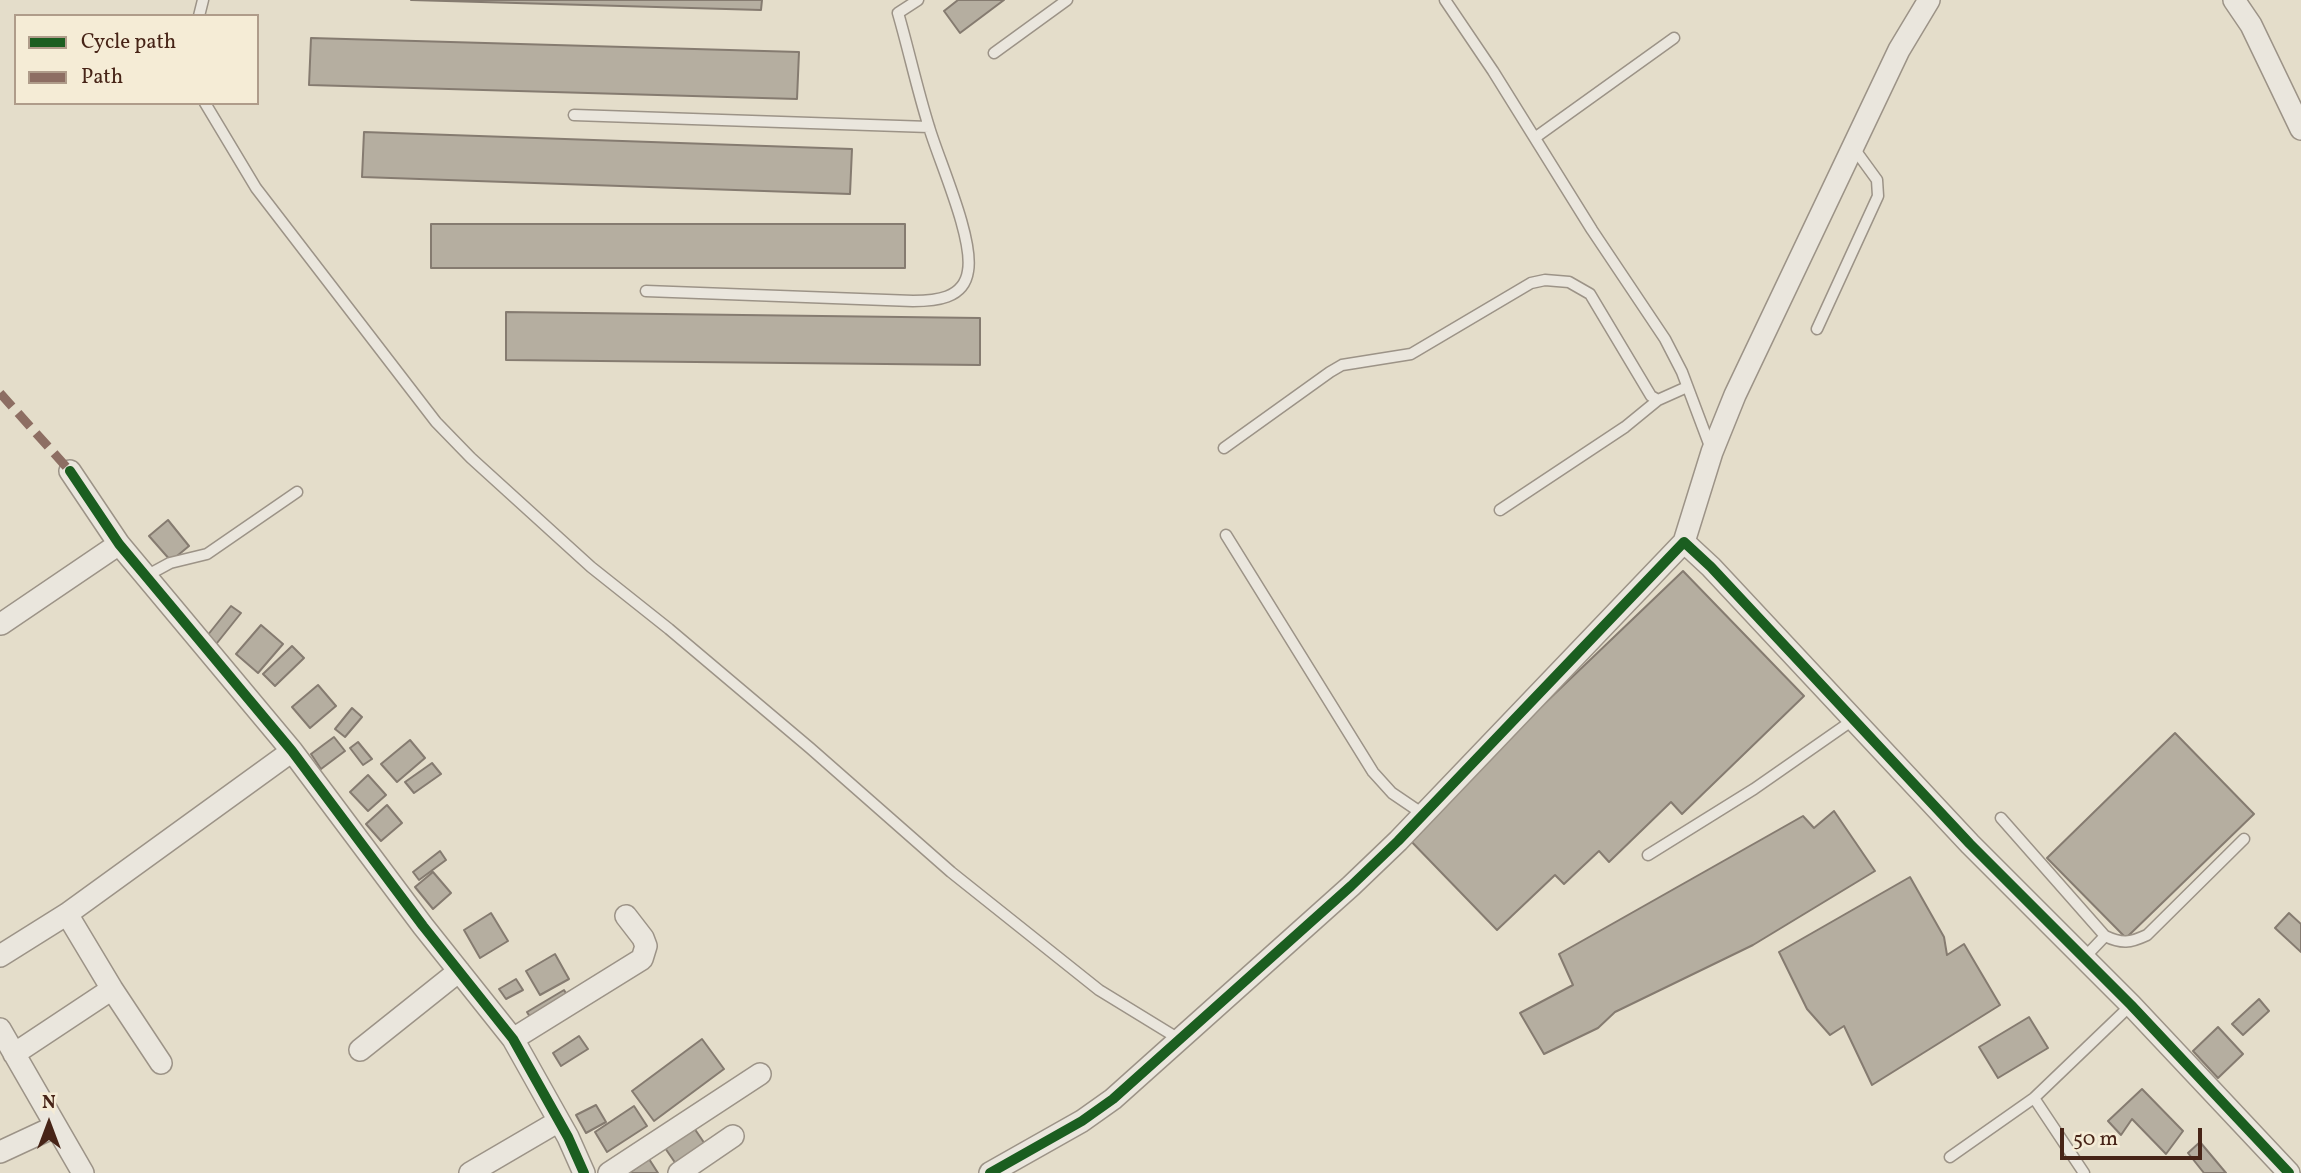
<!DOCTYPE html>
<html>
<head>
<meta charset="utf-8">
<style>
	body { margin:0 }
	#map { position:relative; width:2301px; height:1173px; overflow:hidden; background:#e4ddca; font-family:Vollkorn,serif }
	canvas { display:block }
	.legend { position:absolute; left:14px; top:14px; width:245px; height:91px; box-sizing:border-box; background:#f5ecd6; border:2px solid #af9c8a; margin:0; padding:9px 12px; list-style:none; font-size:21px; color:#472417 }
	.legend li { display:flex; align-items:center; gap:14px; height:35px }
	.legend b { width:35px; border:2px solid #af9c8a }
	.north { position:absolute; left:14px; top:1089px; width:70px; height:70px; -webkit-text-stroke:5px #f5ecd6; paint-order:stroke; rotate:0deg; font-size:19px; font-weight:700; line-height:28px; text-align:center; color:#472417 }
	.north::after { content:''; display:block; margin:auto; width:24px; height:32px; background:#472417; clip-path:polygon(50% 0,100% 100%,50% 72%,0 100%) }
	.scale { position:absolute; left:2060px; top:1128px; width:142px; height:32px; box-sizing:border-box; border:4px solid #472417; border-top:0; padding-left:9px; font-size:21px; line-height:24px; white-space:nowrap; color:#472417; -webkit-text-stroke:5px #f5ecd6; paint-order:stroke }
</style>
</head>
<body>
<div id="map">
<canvas width="2301" height="1173"></canvas>
<ul class="legend">
<li><b style="height:9px;background:#1b5e20"></b>Cycle path</li>
<li><b style="height:9px;background:#8d6e63"></b>Path</li>
</ul>
<div class="north">N</div>
<div class="scale">50 m</div>
</div>
<script>
const ctx = document.querySelector('canvas').getContext('2d');
ctx.lineJoin = 'round';
function fill(path, color) {
  ctx.fillStyle = color;
  ctx.fill(path, 'evenodd');
}
function stroke(path, color, width, dash) {
  ctx.strokeStyle = color;
  ctx.lineWidth = width;
  ctx.lineCap = dash ? 'butt' : 'round';
  ctx.setLineDash(dash || []);
  ctx.stroke(path);
}
const building = new Path2D(`
	M411 0H762L761 10Z
	M958 0H1004L960 33 944 11Z
	M311 38 799 52 797 99 309 85Z
	M364 132 852 149 850 194 362 177Z
	M431 224H905V268H431Z
	M506 312 980 318V365L506 360Z
	M168 520 189 546 171 561 149 536Z
	M1683 571 1804 696 1682 814 1671 802 1609 862 1599 851 1564 884 1555 875 1497 930 1406 836Z
	M231 606 241 613 213 648 203 641Z
	M261 625 283 644 258 673 236 654Z
	M292 646 304 658 275 686 263 674Z
	M318 685 336 706 310 728 292 707Z
	M352 708 362 717 345 737 335 729Z
	M2175 733 2254 814 2126 938 2047 858Z
	M334 737 345 751 321 769 311 754Z
	M410 740 425 758 397 782 381 764Z
	M358 742 372 759 363 765 350 748Z
	M432 763 441 774 414 793 405 782Z
	M368 775 386 795 368 811 350 792Z
	M387 805 402 823 381 841 366 824Z
	M1834 811 1875 871 1753 945 1615 1012 1598 1028 1544 1054 1520 1013 1573 985 1559 954 1803 816 1814 828Z
	M440 851 446 860 419 880 413 872Z
	M433 872 451 893 433 909 415 887Z
	M1910 877 1944 937 1947 955 1964 944 2000 1005 1872 1085 1844 1026 1830 1035 1807 1009 1779 952Z
	M491 913 508 941 480 958 464 930Z
	M2289 913 2301 924V952L2275 928Z
	M555 954 569 979 540 995 526 971Z
	M516 979 523 990 506 999 499 989Z
	M564 990 570 1000 533 1022 527 1012Z
	M2259 999 2269 1011 2243 1035 2232 1024Z
	M2029 1017 2048 1048 1998 1078 1979 1047Z
	M2218 1027 2243 1054 2218 1078 2193 1051Z
	M579 1036 588 1049 561 1066 553 1053Z
	M702 1039 724 1069 654 1121 632 1091Z
	M2142 1089 2183 1131 2166 1154 2132 1119 2121 1135 2108 1121Z
	M596 1105 606 1122 586 1133 576 1115Z
	M634 1106 647 1126 607 1152 595 1132Z
	M692 1125 707 1147 678 1167 663 1145Z
	M2200 1142 2226 1173H2204L2188 1153Z
	M649 1159 658 1173H629Z`);
const lane = new Path2D(`
	M1445 0 1493 71 1592 230 1665 339 1682 372 1711 449
	M199 16 203 0
	M994 53 1067 0
	M205 103 256 188 436 422 471 458 591 567 669 629 810 748 951 872 1099 990 1179 1039
	M574 115 929 127
	M1536 137 1674 38
	M646 291 913 301C935 301 964 299 968 271 974 238 939 161 929 127 917 89 909 51 898 13L918 0
	M1817 329 1878 196 1877 180 1853 147
	M1224 448 1330 372 1342 365 1411 354 1531 283 1545 280 1569 282 1590 294 1651 396 1658 400 1687 387
	M1500 510 1625 427 1658 400
	M1226 535 1373 772 1392 793 1423 814
	M146 576 170 563 207 554 297 492
	M2001 818 2105 936 2085 957
	M1648 855 1754 789 1853 720
	M2105 936C2122 944 2130 943 2147 935L2244 839
	M2034 1098 2084 1173
	M1950 1157 2034 1098 2131 1005`);
const street = new Path2D(`
	M2234 0 2251 25 2301 129
	M70 471 119 544 292 751 423 926 513 1039 568 1137 584 1173
	M1684 542 1712 452 1735 395 1899 50 1929 0
	M1 624 119 544
	M67 914 112 989 161 1063
	M0 956 67 914 292 751
	M0 1029 83 1173
	M513 1039 642 959 646 946 643 938 626 916
	M360 1050 459 971
	M14 1054 112 989
	M0 1152 56 1126
	M470 1173 559 1121
	M609 1173 760 1074
	M679 1173 733 1136
	M990 1173 1082 1121 1113 1099 1351 886 1398 841 1684 542 1711 567 1970 844 2131 1005 2289 1173`);
const quiet = new Path2D(`
	M0 393 70 471`);
const cycleway = new Path2D(`
	M70 471 119 544 292 751 423 926 513 1039 568 1137 584 1173
	M990 1173 1082 1121 1113 1099 1351 886 1398 841 1684 542 1711 567 1970 844 2131 1005 2289 1173`);
fill(building, '#b5aea0');
stroke(building, '#857b70', 2);
stroke(lane, '#9c9387', 13);
stroke(street, '#9c9387', 24);
stroke(lane, '#eae6dd', 10);
stroke(street, '#eae6dd', 21);
stroke(quiet, '#8d6e63', 9, [18, 9]);
stroke(cycleway, '#1b5e20', 10);
</script>
</body>
</html>
